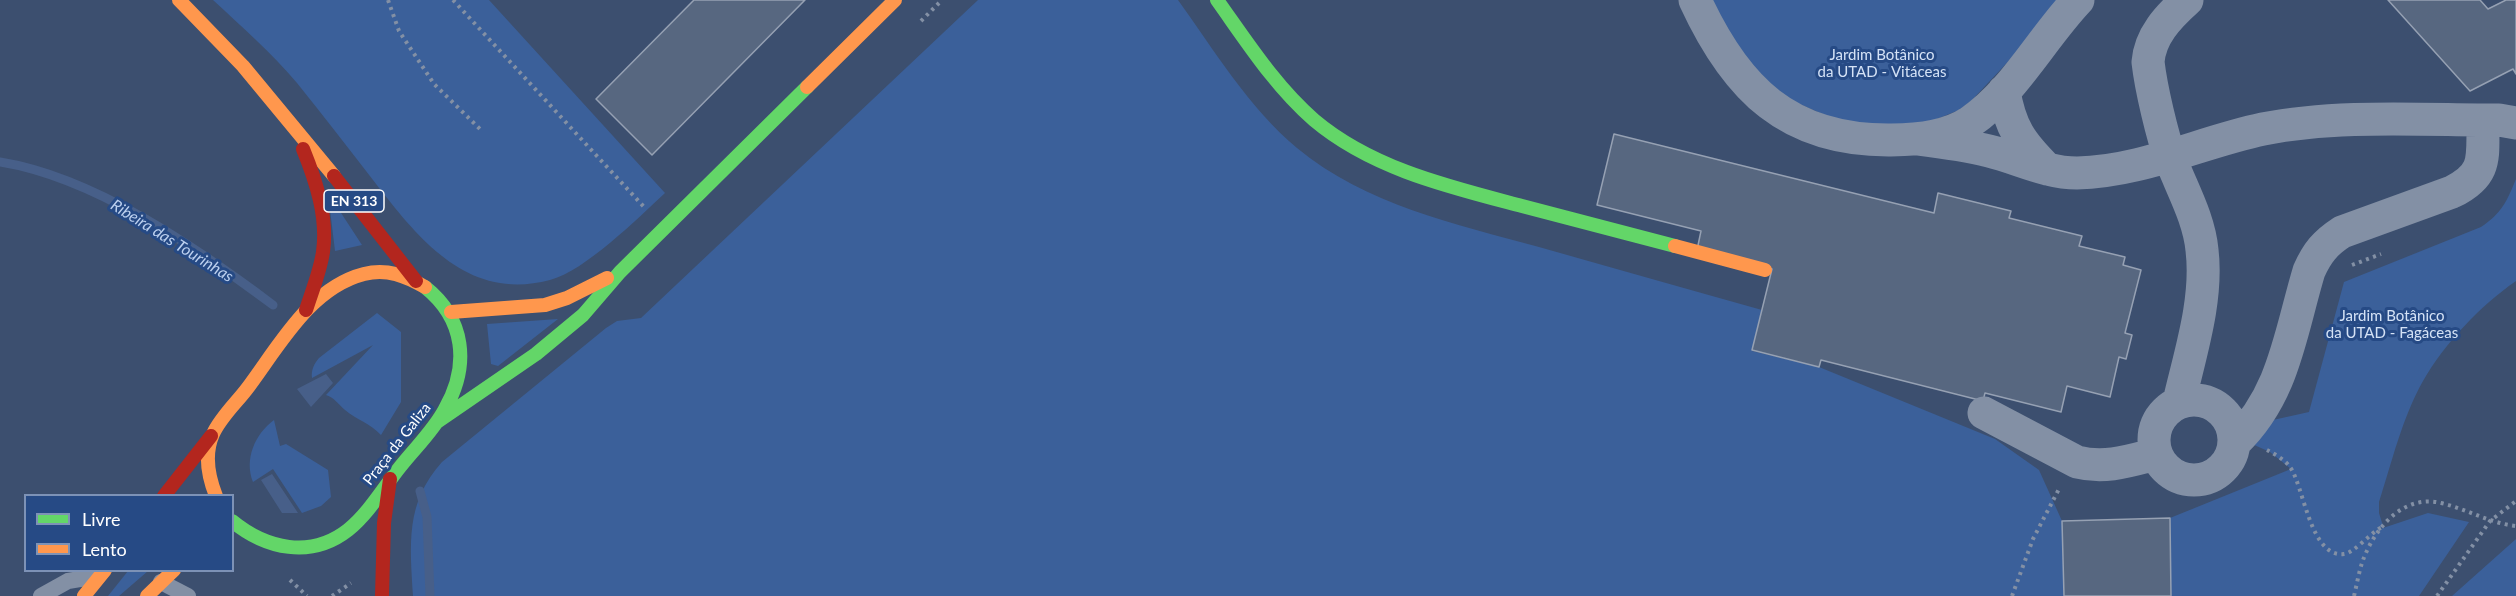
<!DOCTYPE html>
<html>
<head>
<meta charset="utf-8">
<style>
	body { margin:0 }
	#map { position:relative; width:2516px; height:596px; overflow:hidden; background:#3c4f6f; font-family:Lato,sans-serif }
	canvas { display:block }
	.legend { position:absolute; left:24px; top:494px; width:210px; height:78px; box-sizing:border-box; background:#264a85; border:2px solid #7d92b6; margin:0; padding:8px 10px; list-style:none; font-size:18px; color:#fff }
	.legend li { display:flex; align-items:center; gap:12px; height:30px }
	.legend b { width:30px; border:2px solid #7d92b6 }
</style>
</head>
<body>
<div id="map">
<canvas width="2516" height="596"></canvas>
<ul class="legend">
<li><b style="height:8px;background:#63d668"></b>Livre</li>
<li><b style="height:8px;background:#ff974d"></b>Lento</li>
</ul>
</div>
<script>
const ctx = document.querySelector('canvas').getContext('2d');
ctx.lineJoin = 'round';
function fill(path, color) {
  ctx.fillStyle = color;
  ctx.fill(path, 'evenodd');
}
function stroke(path, color, width, dash) {
  ctx.strokeStyle = color;
  ctx.lineWidth = width;
  ctx.lineCap = dash ? 'butt' : 'round';
  ctx.setLineDash(dash || []);
  ctx.stroke(path);
}
function write(font, color, halo, rows, align = 'center') {
  ctx.font = font + ' Lato,sans-serif';
  ctx.lineWidth = 6;
  ctx.setLineDash([]);
  ctx.textBaseline = 'middle';
  ctx.strokeStyle = halo;
  ctx.fillStyle = color;
  for (const [text, x, y, turn = 0] of rows) {
    ctx.save();
    ctx.translate(x, y);
    ctx.rotate((+turn || 0) * Math.PI / 180);
    ctx.textAlign = isNaN(turn) ? turn : align;
    if (halo) ctx.strokeText(text, 0, 0);
    ctx.fillText(text, 0, 0);
    ctx.restore();
  }
}
const green = new Path2D(`
	M213 0H489L665 193C638 218 585 271 550 280 467 302 418 238 373 180 348 148 323 115 297 83 272 53 242 27 213 0Z
	M978 0H1178C1214 50 1249 108 1297 148 1366 205 1455 224 1539 247 1613 268 1687 289 1762 310L1752 351 1819 367 1995 439 2039 470 2062 521 2064 596H413C410 544 405 503 442 462L606 328 617 321 641 318Z
	M1708 0H2061L2019 50 1971 101 1959 110 1927 123 1883 127 1834 119 1788 99 1748 67Z
	M2516 179V281C2480 306 2445 343 2423 381 2402 418 2392 462 2379 502V513L2383 526 2380 529 2428 513 2469 522 2419 596H2171L2170 518 2291 469 2270 452 2252 444 2273 420 2309 412 2344 282 2481 227C2502 213 2507 201 2516 179Z
	M328 193 362 245 335 251Z
	M377 313 401 332V402L381 435C370 423 357 420 345 410 338 404 335 398 326 395L373 345 312 378C311 370 314 364 319 358Z
	M558 319 498 366 491 364 487 324Z
	M274 420 280 446 286 444 328 470 331 497 321 506 302 513 273 469 253 482C244 459 255 434 274 420Z
	M2516 539V596H2452Z
	M128 571H148L119 596H108Z`);
const water = new Path2D(`
	M326 374 333 383 311 407 297 389Z
	M272 474 298 513H282L261 480Z`);
const stream = new Path2D(`
	M0 162C94 177 197 248 273 305
	M420 491 427 517 430 596`);
const building = new Path2D(`
	M694 0H805L652 155 596 99Z
	M2388 0H2480L2488 9 2506 0H2516V74L2513 69 2470 91Z
	M1614 134 1934 213 1938 193 2011 211 2009 218 2082 236 2079 246 2125 257 2123 265 2141 270 2125 333 2132 335 2126 359 2119 357 2110 397 2067 386 2061 412 1985 393 1983 401 1821 360 1819 367 1752 350 1772 269 1697 250 1701 231 1597 205Z
	M2170 518 2171 596H2064L2062 521Z`);
const path = new Path2D(`
	M388 0 399 31 434 84 480 129
	M453 0 644 207
	M921 21 942 0
	M2352 265 2381 254
	M2267 450C2275 454 2285 460 2290 467 2304 486 2310 558 2344 554 2354 553 2370 533 2382 527
	M290 580 307 596
	M332 596 351 583
	M2012 596 2033 539 2060 487
	M2354 596C2357 584 2359 571 2363 560 2375 528 2403 494 2441 503 2467 509 2489 523 2516 526
	M2437 596 2490 521 2516 501`);
const lane = new Path2D(`
	M161 582 188 596
	M41 596 68 581 98 576`);
const street = new Path2D(`
	M1695 0C1736 89 1788 141 1891 140 1918 140 1947 137 1970 122 2015 91 2041 39 2078 0
	M2004 91C2010 128 2021 143 2047 169
	M1917 139C1941 142 1965 145 1989 151 2018 158 2046 173 2077 173 2141 172 2201 142 2263 129 2338 114 2423 120 2499 120L2516 123
	M2154 440a40 40 0 1 1 80 0a40 40 0 1 1-80 0Z
	M2179 402C2190 354 2208 300 2202 250 2199 218 2182 189 2171 160 2162 135 2151 88 2148 62 2150 36 2168 17 2187 0
	M1984 413 2077 462C2105 469 2129 461 2156 454
	M2235 442C2284 395 2290 334 2309 271 2317 253 2325 243 2342 232L2452 192C2489 174 2482 156 2483 120`);
const fast = new Path2D(`
	M1217 0C1247 42 1275 86 1314 120 1372 169 1450 187 1522 206 1573 219 1624 233 1675 246
	M437 422 536 354 583 315 620 272 807 87
	M232 521C266 549 311 559 348 530 369 513 384 487 400 467 415 448 434 430 445 409 470 365 465 319 425 287`);
const slow = new Path2D(`
	M179 0 243 66 334 176
	M807 87 895 0
	M1675 246 1765 270
	M451 312 545 305 567 298 607 278
	M216 496C208 476 204 454 213 434 220 418 236 403 246 390 278 348 309 288 364 274 387 268 406 276 425 287
	M84 596 105 570
	M147 596 174 570`);
const jam = new Path2D(`
	M303 149C316 181 328 217 323 252 320 272 312 291 306 310
	M334 176 416 281
	M164 496 211 436
	M382 596 384 523 390 479`);
const shields = [
	[354,201,60]
];
const shieldNames = [
	["EN 313",354,201]
];
const parkNames = [
	["Jardim Botânico",1882,55],
	["da UTAD - Vitáceas",1882,72],
	["Jardim Botânico",2392,316],
	["da UTAD - Fagáceas",2392,333]
];
const streetNames = [
	["Praça da Galiza",397,444,-52]
];
const waterNames = [
	["Ribeira das Tourinhas",172,241,32]
];
fill(green, '#3b609a');
fill(water, '#475f89');
stroke(stream, '#475f89', 9);
fill(building, '#576780');
stroke(building, '#96a1b3', 1.5);
stroke(path, '#8390a5', 4, [3, 4.5]);
stroke(lane, '#8390a5', 16);
stroke(street, '#8390a5', 33);
stroke(fast, '#63d668', 14);
stroke(slow, '#ff974d', 14);
stroke(jam, '#b3261e', 14);
for (const [x, y, w] of shields) {
  const box = new Path2D();
  box.roundRect(x - w / 2, y - 11, w, 22, 4.5);
  ctx.fillStyle = '#264a85';
  ctx.fill(box);
  stroke(box, '#fff', 1.5);
}
write('bold 14px', '#fff', null, shieldNames);
write('15px', '#d4e2f6', '#264a85', parkNames);
write('15px', '#fff', '#264a85', streetNames);
write('italic 16px', '#bcd0ef', '#264a85', waterNames);
</script>
</body>
</html>
